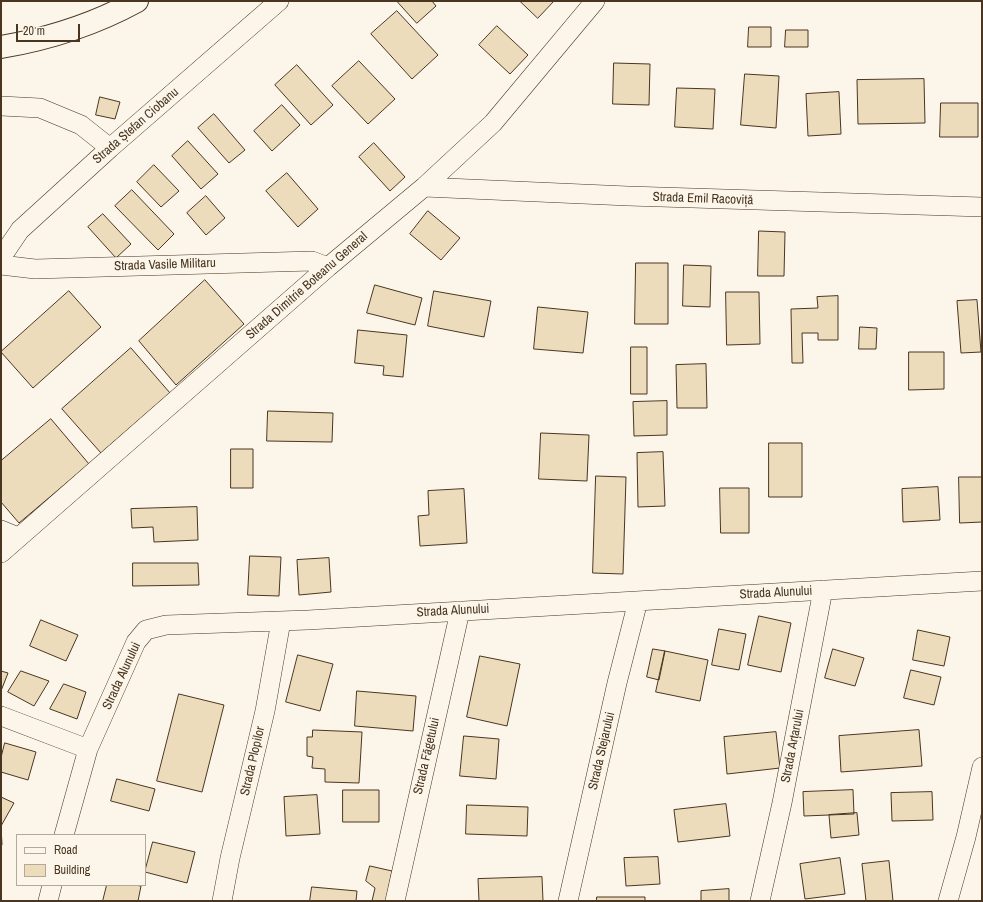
<!DOCTYPE html>
<html>
<head>
<meta charset="utf-8">
<style>
	body { margin:0 }
	#map { position:relative; width:983px; height:902px; overflow:hidden; background:#fbf6e9; font-family:"Archivo Narrow",sans-serif }
	canvas { display:block }
	.frame { position:absolute; inset:0; border:2px solid #4a3520; pointer-events:none }
	.legend { position:absolute; left:16px; top:834px; width:130px; height:52px; box-sizing:border-box; background:#fbf6e9; border:1px solid #b4a999; margin:0; padding:5px 7px; list-style:none; font-size:12px; color:#4a3520 }
	.legend li { display:flex; align-items:center; gap:8px; height:20px }
	.legend b { width:20px; border:1px solid #b4a999 }
	.scale { position:absolute; left:16px; top:24px; width:64px; height:18px; box-sizing:border-box; border:2px solid #4a3520; border-top:0; padding-left:5px; font-size:12px; line-height:14px; white-space:nowrap; color:#4a3520; -webkit-text-stroke:3px #fbf6e9; paint-order:stroke }
</style>
</head>
<body>
<div id="map">
<canvas width="983" height="902"></canvas>
<div class="frame"></div>
<ul class="legend">
<li><b style="height:5px;background:#fbf6e9"></b>Road</li>
<li><b style="height:11px;background:#ecdcbc"></b>Building</li>
</ul>
<div class="scale">20 m</div>
</div>
<script>
const ctx = document.querySelector('canvas').getContext('2d');
ctx.lineJoin = 'round';
function fill(path, color) {
  ctx.fillStyle = color;
  ctx.fill(path, 'evenodd');
}
function stroke(path, color, width, dash) {
  ctx.strokeStyle = color;
  ctx.lineWidth = width;
  ctx.lineCap = dash ? 'butt' : 'round';
  ctx.setLineDash(dash || []);
  ctx.stroke(path);
}
function write(font, color, halo, rows, align = 'center') {
  ctx.font = font + ' "Archivo Narrow",sans-serif';
  ctx.lineWidth = 3;
  ctx.setLineDash([]);
  ctx.textBaseline = 'middle';
  ctx.strokeStyle = halo;
  ctx.fillStyle = color;
  for (const [text, x, y, turn = 0] of rows) {
    ctx.save();
    ctx.translate(x, y);
    ctx.rotate((+turn || 0) * Math.PI / 180);
    ctx.textAlign = isNaN(turn) ? turn : align;
    if (halo) ctx.strokeText(text, 0, 0);
    ctx.fillText(text, 0, 0);
    ctx.restore();
  }
}
const building = new Path2D(`
	M397 1H432L436 6 417 23Z
	M520 1H554L538 18Z
	M397 11 438 55 412 79 371 34Z
	M497 26 528 55 510 74 479 45Z
	M749 27H771V47H748Z
	M786 30H808V47H785Z
	M359 61 395 99 368 124 332 86Z
	M614 63 650 64 649 105 613 104Z
	M297 65 333 105 311 125 275 85Z
	M745 74 779 76 776 128 741 125Z
	M924 79 925 123 858 124 857 80Z
	M677 88 715 89 713 129 675 127Z
	M839 92 841 134 808 136 806 94Z
	M100 97 120 102 115 119 96 115Z
	M941 103H978V137H940Z
	M282 105 300 125 272 151 254 131Z
	M214 114 245 150 229 163 198 128Z
	M188 141 218 174 201 189 172 156Z
	M374 143 405 177 390 191 359 157Z
	M154 165 179 191 161 207 137 182Z
	M287 173 318 209 298 227 266 191Z
	M132 190 174 234 158 250 115 206Z
	M206 196 225 218 206 235 187 213Z
	M428 211 460 238 441 260 410 234Z
	M103 214 131 244 116 258 88 227Z
	M759 231 785 232 784 276H758Z
	M636 263H668V324H635Z
	M684 265 711 266 710 307 683 306Z
	M205 280 244 324 176 385 139 341Z
	M375 285 422 298 415 325 367 313Z
	M69 291 101 327 33 388 1 352Z
	M434 291 491 301 484 337 428 326Z
	M726 292H759L760 344 727 345Z
	M838 296V340H818V333H802L803 363H792L791 309 818 308 817 297Z
	M977 300 981 352 961 353 957 301Z
	M538 307 588 312 583 353 534 349Z
	M860 327 877 328 876 349H859Z
	M358 330 407 335 403 377 383 375 384 366 355 363Z
	M631 347H647V394H631Z
	M131 348 170 393 101 453 62 409Z
	M909 352H944V389L909 390Z
	M706 364 707 408H677L676 365Z
	M667 401V435L634 436 633 402Z
	M268 411 333 413 332 442 267 441Z
	M51 419 89 464 19 523 1 502V461Z
	M541 433 589 435 587 481 539 479Z
	M769 443H802V497H769Z
	M231 449H253V488H231Z
	M663 452 665 506 638 507 637 453Z
	M596 476 626 477 623 574 593 573Z
	M959 477H982V522L960 523Z
	M938 487 940 520 903 522 902 489Z
	M720 488H749V533H721Z
	M464 489 467 543 420 546 418 516 429 515 428 491Z
	M197 507 198 540 154 542 153 527 132 528 131 509Z
	M250 556 281 557 279 596 248 595Z
	M329 558 331 592 299 595 297 560Z
	M133 563H198L199 585 133 586Z
	M759 616 791 623 781 672 748 665Z
	M41 620 78 635 66 661 30 646Z
	M719 629 746 634 739 670 712 665Z
	M918 630 950 637 944 666 913 660Z
	M653 649 665 651 659 680 647 677Z
	M833 649 864 658 855 686 825 678Z
	M665 651 708 660 700 701 656 692Z
	M298 655 333 664 320 711 286 702Z
	M480 656 520 664 507 726 467 717Z
	M911 670 941 677 934 705 904 698Z
	M1 671 8 673 1 691Z
	M21 671 49 681 34 706 8 692Z
	M64 684 86 692 77 719 50 709Z
	M357 691 416 696 413 731 355 726Z
	M179 694 224 705 202 792 157 781Z
	M313 730 362 732 359 783 325 782V769L312 768 313 757 307 756V737H312Z
	M919 730 922 766 841 772 839 736Z
	M776 732 780 768 727 774 724 737Z
	M464 736 499 739 496 779 460 776Z
	M5 743 36 752 28 780 1 772V758Z
	M117 779 155 789 149 811 111 801Z
	M343 790H379V822H343Z
	M853 790 854 814 804 816 803 792Z
	M932 792 933 820 892 821 891 793Z
	M317 795 320 834 286 836 284 797Z
	M1 797 14 803 1 826 2 845H1Z
	M726 804 730 836 678 842 674 810Z
	M467 805 528 807 527 836 466 834Z
	M857 813 859 835 831 838 829 815Z
	M153 842 195 852 187 883 145 872Z
	M658 857 660 884 626 886 624 858Z
	M840 858 845 894 805 899 800 864Z
	M889 861 893 901H866L862 864Z
	M370 866 392 871 386 901H372L375 888 366 881Z
	M542 877 543 901H479L478 879Z
	M107 885H135L141 886 138 901H103Z
	M312 887 357 891 356 901H310Z
	M729 889V901H701V891Z
	M597 897H645V901H597Z`);
const minor = new Path2D(`
	M1 106 40 108 81 125 110 148
	M424 187 628 196 982 207
	M1 258 20 230 110 148 279 1
	M1 265 35 269 312 261 328 267
	M1 530 18 537
	M1 553 328 267 424 187 493 123 595 1
	M1 716 88 749
	M64 835 88 749 136 642 146 630 166 625 308 620 982 581
	M48 901 52 885
	M222 901 230 858 265 711 281 621
	M395 901 460 611
	M568 901 617 683 638 601
	M760 901 782 803 823 590
	M948 901 966 837 982 767`);
const primary = new Path2D(`
	M1 47C48 39 95 24 137 1`);
const streetNames = [
	["Strada Ștefan Ciobanu",136,126,-41],
	["Strada Emil Racoviță",703,199,2],
	["Strada Vasile Militaru",165,265,-2],
	["Strada Dimitrie Boteanu General",307,286,-41],
	["Strada Alunului",776,593,-3],
	["Strada Alunului",453,611,-3],
	["Strada Alunului",122,676,-65],
	["Strada Arțarului",793,746,-79],
	["Strada Stejarului",602,751,-77],
	["Strada Făgetului",427,756,-77],
	["Strada Plopilor",253,761,-77]
];
fill(building, '#ecdcbc');
stroke(building, '#4a3520', 1);
stroke(minor, '#4a3520', 20);
stroke(primary, '#4a3520', 24);
stroke(minor, '#fbf6e9', 19);
stroke(primary, '#fbf6e9', 22);
write('13px', '#4a3520', '#fbf6e9', streetNames);
</script>
</body>
</html>
